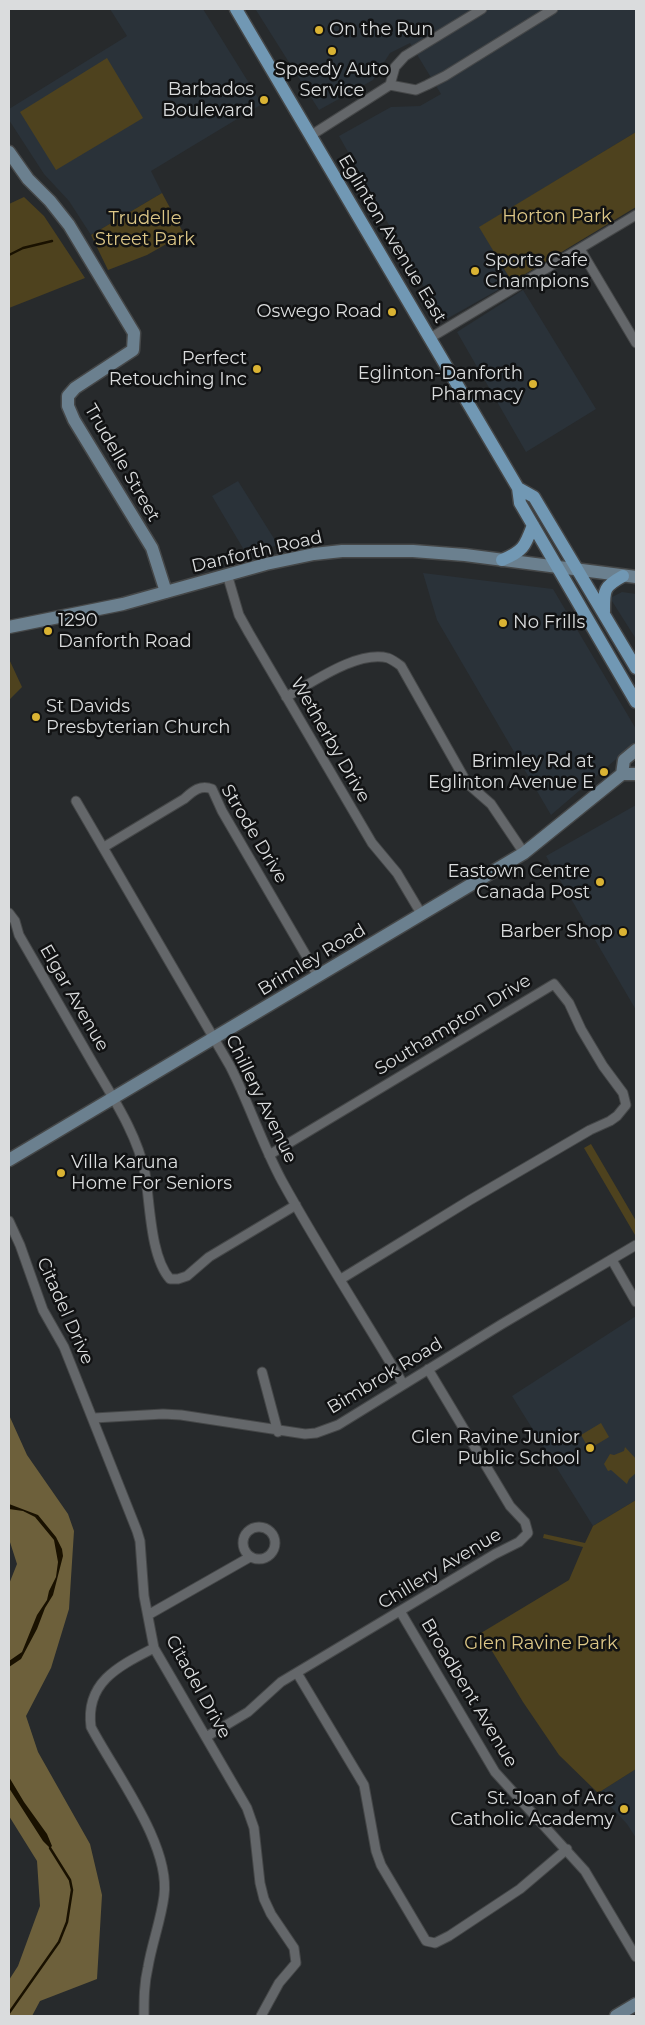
<!DOCTYPE html>
<html>
<head>
<meta charset="utf-8">
<style>
	body { margin:0 }
	#map { position:relative; width:645px; height:2025px; overflow:hidden; background:#272a2c; font-family:Montserrat,sans-serif }
	canvas { display:block }
	.frame { position:absolute; inset:0; border:10px solid #dadcdd; pointer-events:none }
</style>
</head>
<body>
<div id="map">
<canvas width="645" height="2025"></canvas>
<div class="frame"></div>
</div>
<script>
const ctx = document.querySelector('canvas').getContext('2d');
ctx.lineJoin = 'round';
function fill(path, color) {
  ctx.fillStyle = color;
  ctx.fill(path, 'evenodd');
}
function stroke(path, color, width, dash) {
  ctx.strokeStyle = color;
  ctx.lineWidth = width;
  ctx.lineCap = dash ? 'butt' : 'round';
  ctx.setLineDash(dash || []);
  ctx.stroke(path);
}
function write(font, color, halo, rows, align = 'center') {
  ctx.font = font + ' Montserrat,sans-serif';
  ctx.lineWidth = 5;
  ctx.setLineDash([]);
  ctx.textBaseline = 'middle';
  ctx.strokeStyle = halo;
  ctx.fillStyle = color;
  for (const [text, x, y, turn = 0] of rows) {
    ctx.save();
    ctx.translate(x, y);
    ctx.rotate((+turn || 0) * Math.PI / 180);
    ctx.textAlign = isNaN(turn) ? turn : align;
    if (halo) ctx.strokeText(text, 0, 0);
    ctx.fillText(text, 0, 0);
    ctx.restore();
  }
}
const built = new Path2D(`
	M110 9H203L262 104 151 171 162 193 91 235 69 201 44 174 9 120V109L127 36Z
	M258 9H636V132L480 227 512 282 443 321 339 136 391 107 420 106 441 94 410 43 390 53 373 80 319 110 256 10Z
	M523 290 596 409 526 452 457 332Z
	M238 481 278 545 247 555 212 496Z
	M423 573 553 589 636 729V742L551 815 437 620Z
	M622 592 636 594V639L610 598Z
	M636 805V1010L546 856Z
	M636 1316V1500L593 1526 512 1396Z
	M636 1769V1838L627 1824 598 1793Z`);
const green = new Path2D(`
	M107 58 143 118 56 170 20 112Z
	M636 132V207L512 282 479 227Z
	M162 193 184 234 147 255 108 270 91 235Z
	M24 197 44 216 85 278 9 308V204Z
	M9 659 22 687 9 700Z
	M591 1144 636 1221 635 1235 584 1148Z
	M601 1423 609 1437 589 1449 581 1435Z
	M625 1447 636 1459V1473L629 1479 627 1484 611 1470 608 1471 604 1464 610 1454 614 1455 624 1451Z
	M636 1500V1769L598 1793 559 1755 523 1702 481 1633 569 1580 583 1547 543 1538 544 1534 585 1543 593 1526Z`);
const forest = new Path2D(`
	M9 1415 27 1455 68 1514 74 1531 69 1609 51 1668 26 1716 38 1752 90 1844 102 1895 97 1979 40 2001 32 2016H9V1980L18 1966 40 1906 37 1861 9 1816V1584L17 1564 9 1539Z`);
const water = new Path2D(`
	M9 1504 38 1515 56 1537 62 1549 63 1556 53 1595 45 1608 37 1629 21 1659 9 1667V1661L22 1652 37 1615 47 1600 49 1591 56 1577 58 1562 54 1540 35 1517 23 1511 9 1509Z
	M9 1777 24 1802 47 1834 52 1846 50 1848 43 1841 9 1788Z`);
const stream = new Path2D(`
	M9 255 23 248 52 241
	M9 2013 59 1942 67 1922 72 1890 70 1880 50 1848`);
const street = new Path2D(`
	M390 85 395 67 405 56 482 9
	M310 136 390 85 416 90 427 85 445 76 553 9
	M580 249 636 343
	M430 338 636 215
	M227 574 239 615 249 633 372 843 397 873 422 915
	M286 697C312 683 357 650 388 658 393 660 397 663 401 666L467 783 491 804 524 853
	M76 801 230 1066C249 1103 262 1144 282 1181 320 1250 363 1316 403 1384
	M104 847 184 799C192 792 200 784 212 789L222 811 318 976
	M9 913 15 921 19 935C43 976 67 1018 91 1060 111 1095 137 1133 145 1173 150 1201 150 1257 170 1279H178L187 1276 209 1257 296 1205
	M269 1155 554 984 569 1003 581 1029 603 1066 623 1093 626 1105 617 1116 610 1121 590 1130 470 1200 341 1279
	M9 1221 20 1245 43 1310 64 1347 137 1531 140 1541 144 1596 154 1648 247 1808 254 1828 260 1883 264 1899 271 1914 294 1948 296 1963 279 1983 261 2016
	M612 1260 636 1302
	M262 1372 278 1432
	M94 1418 163 1414 181 1415 305 1434 316 1433 338 1425 502 1324 636 1245
	M243 1543a16 16 0 1 1 32 0a16 16 0 1 1-32 0Z
	M400 1611 495 1772 585 1871 636 1957
	M148 1615 250 1557
	M297 1673 364 1785 376 1851 381 1865 426 1941 435 1943 449 1936 520 1889 567 1849
	M206 1737 248 1712 281 1682 495 1554 519 1542 528 1533 525 1522 510 1506 428 1369
	M144 2016C144 1999 144 1984 148 1967 152 1943 161 1920 164 1896 171 1845 115 1773 91 1727 85 1682 119 1666 154 1648`);
const secondary = new Path2D(`
	M9 152 28 179 50 201 69 225 134 333 133 350 75 388 68 396V406L74 420 152 548 166 592
	M9 627 123 604 266 564 314 554 342 551H413L465 555 636 577
	M622 774 624 760 636 750
	M9 1160 524 853 622 774H636
	M616 2016 636 2004`);
const primary = new Path2D(`
	M236 9 518 488 520 503 636 702
	M518 488 534 497 636 668
	M502 560C524 551 525 546 533 525
	M604 612C604 590 603 587 623 576`);
const markers = [
	[319,30,5,"#dab333"],
	[332,51,5,"#dab333"],
	[264,100,5,"#dab333"],
	[475,271,5,"#dab333"],
	[392,312,5,"#dab333"],
	[257,369,5,"#dab333"],
	[533,384,5,"#dab333"],
	[503,623,5,"#dab333"],
	[48,631,5,"#dab333"],
	[36,717,5,"#dab333"],
	[604,772,5,"#dab333"],
	[600,882,5,"#dab333"],
	[623,932,5,"#dab333"],
	[61,1173,5,"#dab333"],
	[590,1448,5,"#dab333"],
	[624,1809,5,"#dab333"]
];
const poiNames = [
	["On the Run",329,30,"left"],
	["Speedy Auto",332,70,"center"],
	["Service",332,91,"center"],
	["Barbados",254,90],
	["Boulevard",254,111],
	["Sports Cafe",485,261,"left"],
	["Champions",485,282,"left"],
	["Oswego Road",382,312],
	["Perfect",247,359],
	["Retouching Inc",247,380],
	["Eglinton-Danforth",523,374],
	["Pharmacy",523,395],
	["1290",58,621,"left"],
	["Danforth Road",58,642,"left"],
	["No Frills",513,623,"left"],
	["St Davids",46,707,"left"],
	["Presbyterian Church",46,728,"left"],
	["Brimley Rd at",594,762],
	["Eglinton Avenue E",594,783],
	["Eastown Centre",590,872],
	["Canada Post",590,893],
	["Barber Shop",613,932],
	["Villa Karuna",71,1163,"left"],
	["Home For Seniors",71,1184,"left"],
	["Glen Ravine Junior",580,1438],
	["Public School",580,1459],
	["St. Joan of Arc",614,1799],
	["Catholic Academy",614,1820]
];
const parkNames = [
	["Horton Park",557,217],
	["Trudelle",145,219],
	["Street Park",145,240],
	["Glen Ravine Park",541,1644]
];
const streetNames = [
	["Eglinton Avenue East",392,239,59],
	["Trudelle Street",122,463,60],
	["Danforth Road",257,552,-13],
	["Wetherby Drive",330,740,60],
	["Strode Drive",254,834,59],
	["Brimley Road",312,960,-31],
	["Elgar Avenue",74,998,60],
	["Southampton Drive",453,1025,-31],
	["Chillery Avenue",261,1099,64],
	["Citadel Drive",65,1311,66],
	["Bimbrok Road",385,1376,-31],
	["Chillery Avenue",440,1569,-31],
	["Citadel Drive",198,1687,61],
	["Broadbent Avenue",469,1693,59]
];
fill(built, '#2a3239');
fill(green, '#4e421e');
fill(forest, '#6d603b');
fill(water, '#191100');
stroke(stream, '#191100', 2.5);
stroke(street, '#454748', 11);
stroke(secondary, '#454748', 15);
stroke(primary, '#454748', 15);
stroke(street, '#64676a', 9);
stroke(secondary, '#6b808f', 12);
stroke(primary, '#7198b4', 12);
for (const [x, y, r, color] of markers) {
  const dot = new Path2D();
  dot.arc(x, y, r, 0, 2 * Math.PI);
  ctx.fillStyle = color;
  ctx.fill(dot);
  stroke(dot, '#111213', 2);
}
write('18px', '#dadcdd', '#111213', poiNames, 'right');
write('18px', '#ddc787', '#111213', parkNames);
write('18px', '#dadcdd', '#111213', streetNames);
</script>
</body>
</html>
